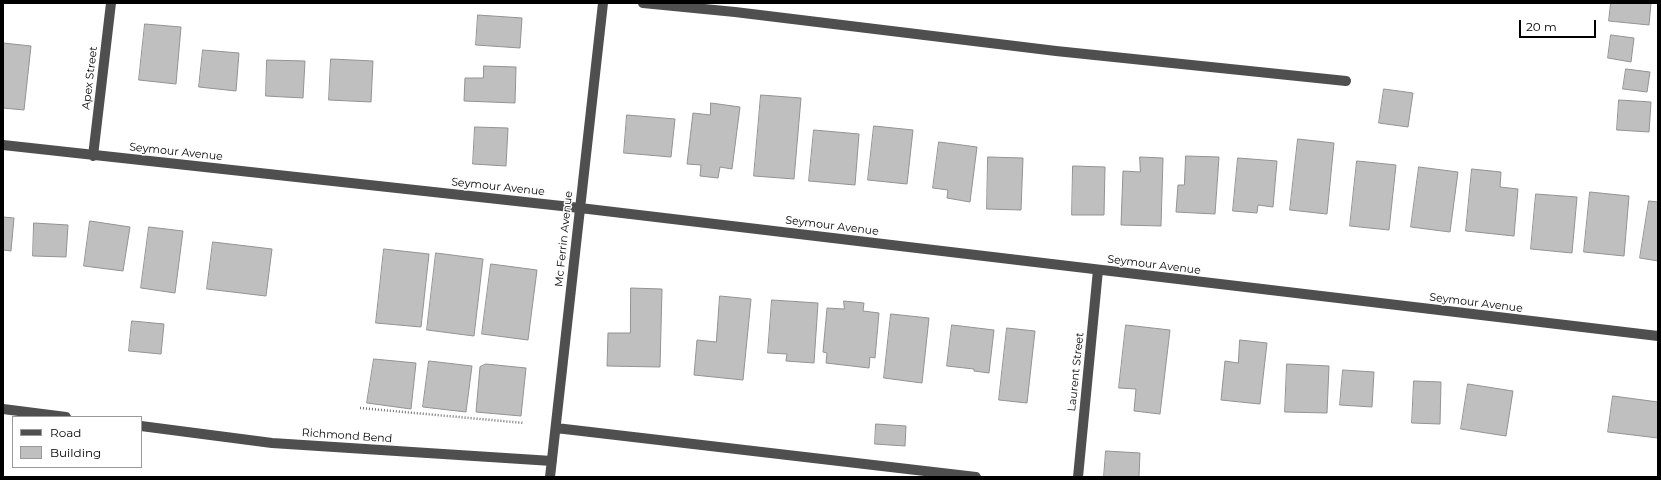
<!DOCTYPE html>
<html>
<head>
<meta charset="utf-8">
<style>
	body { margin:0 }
	#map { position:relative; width:1661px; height:480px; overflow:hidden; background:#fff; font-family:Montserrat,sans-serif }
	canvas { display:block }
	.frame { position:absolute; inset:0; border:4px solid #000; pointer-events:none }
	.legend { position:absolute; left:12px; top:416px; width:130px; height:52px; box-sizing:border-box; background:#fff; border:1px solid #999; margin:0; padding:5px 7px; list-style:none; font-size:12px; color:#000 }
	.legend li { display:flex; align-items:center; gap:8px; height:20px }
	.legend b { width:20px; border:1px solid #999 }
	.scale { position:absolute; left:1519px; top:20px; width:77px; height:18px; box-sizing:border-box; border:2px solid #000; border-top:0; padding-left:5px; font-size:12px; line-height:14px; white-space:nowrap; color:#000; -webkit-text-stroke:3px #fff; paint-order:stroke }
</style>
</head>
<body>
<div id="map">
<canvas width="1661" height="480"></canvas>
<div class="frame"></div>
<ul class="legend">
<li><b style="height:5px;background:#4f4f4f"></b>Road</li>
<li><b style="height:11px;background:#bfbfbf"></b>Building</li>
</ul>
<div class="scale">20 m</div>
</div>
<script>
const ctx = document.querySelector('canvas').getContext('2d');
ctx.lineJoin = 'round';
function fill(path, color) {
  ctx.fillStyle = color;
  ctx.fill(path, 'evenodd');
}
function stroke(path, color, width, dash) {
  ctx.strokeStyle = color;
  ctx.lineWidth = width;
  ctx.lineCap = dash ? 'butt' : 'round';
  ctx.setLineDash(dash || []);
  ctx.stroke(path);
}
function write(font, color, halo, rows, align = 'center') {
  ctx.font = font + ' Montserrat,sans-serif';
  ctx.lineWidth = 3;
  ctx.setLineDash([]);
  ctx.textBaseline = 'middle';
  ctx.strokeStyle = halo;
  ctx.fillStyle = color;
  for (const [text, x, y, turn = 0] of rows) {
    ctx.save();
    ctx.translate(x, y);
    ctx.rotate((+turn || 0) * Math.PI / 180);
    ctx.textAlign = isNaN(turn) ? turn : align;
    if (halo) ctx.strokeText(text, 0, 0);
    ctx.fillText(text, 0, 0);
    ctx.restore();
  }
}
const building = new Path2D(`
	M1611 3H1651L1649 25 1609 21Z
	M478 15 522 18 520 48 476 45Z
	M145 24 181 27 176 84 139 80Z
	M1611 35 1634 38 1631 62 1608 58Z
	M3 43 31 46 24 110 3 108Z
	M203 50 239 53 236 91 199 87Z
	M331 59 373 61 371 102 329 100Z
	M267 60 305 61 303 98 266 96Z
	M484 66 516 67 515 103 464 101 465 78H483Z
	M1626 69 1650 72 1647 92 1623 89Z
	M1384 89 1413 93 1408 127 1379 123Z
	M761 95 801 98 794 179 754 176Z
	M1619 100 1651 102 1649 132 1617 130Z
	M711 103 740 107 732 169 720 167 718 178 700 176 701 165 687 164 693 113 710 115Z
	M627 115 675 119 671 157 624 153Z
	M874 126 913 130 907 184 868 180Z
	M475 127 508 128 506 166 473 164Z
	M814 130 859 134 855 185 809 181Z
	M1298 139 1334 143 1327 214 1290 210Z
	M939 142 977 147 970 202 947 198 948 190 933 188Z
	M1186 156 1219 157 1215 214 1176 212 1178 185H1184Z
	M988 157 1023 158 1021 210 987 209Z
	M1140 157 1163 158 1161 226 1121 225 1123 171 1140 172Z
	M1238 158 1277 161 1273 207 1258 205 1257 213 1233 211Z
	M1357 161 1396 165 1389 230 1350 226Z
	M1073 166 1105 167 1104 215H1072Z
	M1419 167 1458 172 1450 232 1411 227Z
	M1472 169 1501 172 1500 187 1518 189 1514 236 1466 231Z
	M1590 192 1629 196 1624 256 1584 252Z
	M1536 194 1577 197 1572 253 1531 249Z
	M1649 201 1658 202V261L1640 258Z
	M3 217 14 218 11 251 3 250Z
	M90 221 130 227 123 271 84 266Z
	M34 223 68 225 66 257 33 256Z
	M149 227 183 231 175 293 141 288Z
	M213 242 272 249 266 296 207 289Z
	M384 249 429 254 421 327 376 323Z
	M436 253 483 259 474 336 427 330Z
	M491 264 537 270 528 340 482 334Z
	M631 288 662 289 660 367 607 366 608 333H630Z
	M720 296 751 299 743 380 694 375 697 340 716 342Z
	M772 300 818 303 814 363 786 361 787 354 768 353Z
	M844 301 864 303 863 311 879 313 875 358 870 357 869 368 826 363 827 353 823 352 827 308 844 309Z
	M891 314 929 318 922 383 884 378Z
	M132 321 164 324 161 354 129 351Z
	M952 325 994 330 989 373 974 371V369L947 366Z
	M1126 325 1170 330 1160 414 1134 411 1136 389 1119 388Z
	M1007 328 1035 331 1027 403 999 400Z
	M1240 340 1267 343 1260 404 1221 400 1225 361 1238 363Z
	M374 359 416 363 411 409 367 403Z
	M429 361 472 366 466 412 423 407Z
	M486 364 526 368 521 416 476 412 480 367Z
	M1287 364 1329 366 1327 413 1285 412Z
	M1343 370 1374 372 1372 407 1340 405Z
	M1414 381 1441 382 1440 424 1412 423Z
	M1468 384 1513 391 1506 436 1461 429Z
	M1613 396 1658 402V438L1608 432Z
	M876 424 906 426 905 446 875 444Z
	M1106 451 1140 453 1139 477H1104Z`);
const path = new Path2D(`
	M360 408 524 423`);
const minor = new Path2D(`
	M643 3 735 12 1056 51 1346 81
	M3 145 580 208 1658 336
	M93 156 111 3
	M3 409 66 417
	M141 426 272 443 552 461
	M556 428 976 477
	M550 477 603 3
	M1078 477 1098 270`);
const streetNames = [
	["Apex Street",90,78,-83],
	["Seymour Avenue",176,152,6],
	["Seymour Avenue",498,187,6],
	["Seymour Avenue",832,226,7],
	["Mc Ferrin Avenue",564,239,-84],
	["Seymour Avenue",1154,265,7],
	["Seymour Avenue",1476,303,7],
	["Laurent Street",1076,372,-84],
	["Richmond Bend",347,436,4]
];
fill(building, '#bfbfbf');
stroke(building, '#939393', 1);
stroke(path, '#717171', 2.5, [1, 2]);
stroke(minor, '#4f4f4f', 10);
write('11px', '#000', '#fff', streetNames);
</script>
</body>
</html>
